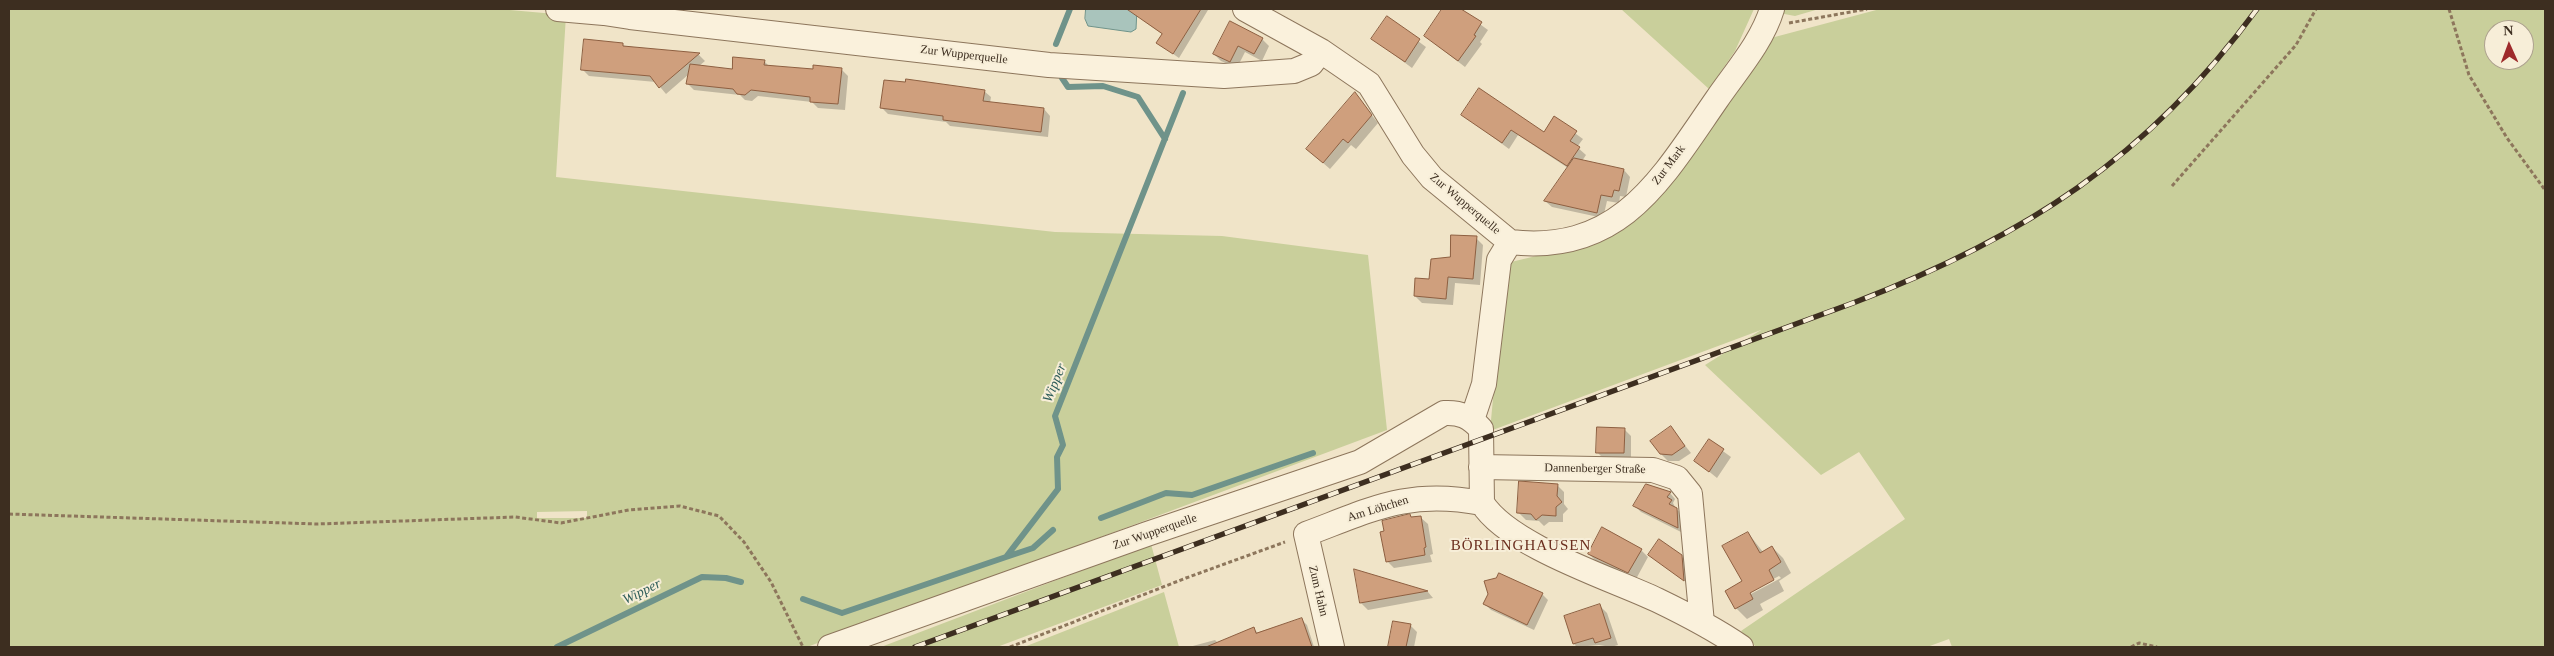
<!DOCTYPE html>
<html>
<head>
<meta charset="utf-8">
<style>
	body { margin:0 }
	#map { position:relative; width:2554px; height:656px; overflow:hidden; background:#f0e4c8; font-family:Georgia,serif }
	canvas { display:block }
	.frame { position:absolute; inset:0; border:10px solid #3d2e20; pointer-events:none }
	.north { position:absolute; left:2484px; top:20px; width:50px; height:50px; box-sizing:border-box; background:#f7eed8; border:1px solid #ada18e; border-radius:50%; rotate:358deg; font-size:14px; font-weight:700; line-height:20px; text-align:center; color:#3d2e20 }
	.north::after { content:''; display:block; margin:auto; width:18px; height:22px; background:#9e2a2b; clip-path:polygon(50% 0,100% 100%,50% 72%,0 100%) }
</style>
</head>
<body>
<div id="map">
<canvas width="2554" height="656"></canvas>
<div class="frame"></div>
<div class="north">N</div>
</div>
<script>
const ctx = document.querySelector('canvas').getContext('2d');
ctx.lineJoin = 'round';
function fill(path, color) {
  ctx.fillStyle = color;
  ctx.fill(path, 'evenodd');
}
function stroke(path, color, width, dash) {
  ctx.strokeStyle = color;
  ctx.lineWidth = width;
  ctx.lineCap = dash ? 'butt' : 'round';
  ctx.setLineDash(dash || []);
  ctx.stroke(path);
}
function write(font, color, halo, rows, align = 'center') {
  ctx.font = font + ' Georgia,serif';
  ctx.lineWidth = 4;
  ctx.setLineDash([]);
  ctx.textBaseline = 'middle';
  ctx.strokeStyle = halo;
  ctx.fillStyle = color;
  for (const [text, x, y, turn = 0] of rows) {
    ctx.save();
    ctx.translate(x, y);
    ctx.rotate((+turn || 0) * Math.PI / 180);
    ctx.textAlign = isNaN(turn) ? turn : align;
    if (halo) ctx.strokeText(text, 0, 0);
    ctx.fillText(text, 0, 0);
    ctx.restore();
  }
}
const green = new Path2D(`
	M9 9H499L566 15 556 177 1055 232 1222 236 1368 255 1387 430 807 647H9ZM587 511V518H537V512Z
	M1621 9H1620H1754L1735 51 1709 89Z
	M1780 9H1819L1795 16 1779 13Z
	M1880 9H2545V647H1952L1949 639 1927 647H1756L1741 631 1905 519 1859 452 1821 475 1705 365 1761 330 1490 431 1505 269 1511 262 1578 246 1636 220 1662 188 1771 38ZM2494 30H2524V60H2494Z
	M1151 544 1162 585 997 647H881Z
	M1164 592 1179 647H1024Z`);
const water = new Path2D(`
	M1086 9H1137L1136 29 1131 32 1088 26 1085 19Z`);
const shadow = new Path2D(`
	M1171 9 1208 10 1179 58 1163 47V35L1158 30Z
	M1443 9H1459L1488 30 1480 42 1482 44 1465 67 1425 36Z
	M1387 18 1426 47 1412 68 1373 39Z
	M1230 23 1262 39 1269 46 1262 61 1245 52 1237 68 1221 61 1214 54Z
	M585 41 699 55 705 61 699 66 733 70 764 61 769 66 814 71 841 69 848 76 845 110 818 108 812 102 758 96 752 101 745 100 740 95 694 90 688 84 689 74 666 94 656 82 589 76 583 70Z
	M984 91 991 97 990 103 1044 109 1050 116 1048 137 950 126 946 122 888 114 881 107Z
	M1355 94 1378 123 1356 149 1351 145 1330 169 1315 156Z
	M1463 115 1544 133 1554 118 1583 139 1577 147 1586 155 1582 161 1624 170 1630 177 1626 197 1620 196 1619 203 1607 201 1603 218 1552 207 1545 201 1568 168 1518 135 1509 149Z
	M1476 238 1483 245 1480 285 1455 283 1453 305 1422 303 1415 296 1451 258Z
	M1671 428 1691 453 1679 461H1668L1661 454Z
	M1624 429 1631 436V460L1604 459 1597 452Z
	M1709 441 1731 457 1717 478 1696 461Z
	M1557 485 1564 492V504L1568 509 1563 514V522H1549L1544 526 1539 521 1526 520 1519 513Z
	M1670 493 1675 499 1673 503 1676 509 1683 515V533L1641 512 1635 506Z
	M1410 516 1413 518 1420 517 1428 524 1433 554 1430 555 1432 562 1394 568 1387 561Z
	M1748 533 1763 552 1772 547 1783 558 1791 573 1779 581 1784 591 1760 604 1763 610 1747 619 1736 608 1744 582ZM1779 576 1781 578 1751 594V591Z
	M1641 550 1648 557 1636 579 1596 561 1589 554Z
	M1650 555 1681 556 1689 564 1691 586Z
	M1356 571 1428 592 1433 598 1368 610 1361 603Z
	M1542 594 1548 600 1534 630 1491 610 1485 604Z
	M1600 606 1607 613 1618 645 1611 647 1599 645 1577 647 1574 644 1565 617Z
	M1302 620 1307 625 1314 647H1189L1215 640 1218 643 1254 629 1259 634Z
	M1394 622 1410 625 1417 632 1414 647H1390Z`);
const stream = new Path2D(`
	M1056 44 1070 9
	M1062 78 1068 87 1103 86 1138 97 1165 139
	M1101 518 1166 493 1192 495 1313 453
	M1006 557 1033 548 1053 530
	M803 599 842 613 1006 557 1058 489 1057 457 1063 445 1055 416 1183 93
	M557 647 702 577 726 578 741 582`);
const building = new Path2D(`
	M1127 9H1201L1173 54 1156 43 1162 34Z
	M1442 9H1461L1482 22 1474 35 1476 36 1458 61 1424 36Z
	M1387 16 1420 39 1405 62 1371 39Z
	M1230 21 1263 38 1254 54 1238 46 1230 62 1213 54Z
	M584 39 623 43V46L700 53 659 88 650 76 581 70Z
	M733 57 765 60 764 65 813 69V65L842 68 838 104 810 102V97L751 90 745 95 737 94 733 89 686 84 690 64 732 69Z
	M906 79 985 90 983 101 1044 108 1041 132 943 120V116L880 108 884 80 905 82Z
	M1479 88 1544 132 1554 116 1577 131 1570 141 1580 147 1567 166 1511 130 1502 143 1461 115Z
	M1355 92 1372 115 1348 143 1343 139 1323 163 1306 149Z
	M1574 158 1624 169 1619 191 1614 190 1612 197 1601 195 1597 213 1544 201Z
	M1451 235 1477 236 1473 279 1448 277 1446 299 1414 296 1415 278 1429 279 1431 259 1450 257Z
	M1671 426 1685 446 1672 455 1660 454 1650 441Z
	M1597 427 1625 428 1624 453H1596Z
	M1709 439 1724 449 1709 472 1694 461Z
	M1519 481 1558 484 1557 496 1562 502 1556 507V516L1542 515 1536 520 1531 514 1517 513Z
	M1646 484 1671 492 1667 497 1672 500 1669 504 1677 508 1678 528 1633 506Z
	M1410 514 1411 517 1421 516 1426 547 1424 548 1425 555 1386 562 1380 532 1384 531 1382 521Z
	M1602 527 1642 549 1628 573 1588 554Z
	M1748 532 1760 553 1772 546 1781 562 1769 570 1774 580 1750 593 1753 599 1735 609 1725 591 1742 581 1722 546Z
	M1659 539 1682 555 1684 581 1648 555Z
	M1354 569 1428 591 1360 603Z
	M1499 573 1543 593 1527 625 1483 604 1488 594 1484 581 1496 578Z
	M1600 604 1611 638 1595 643 1593 638 1573 644 1564 616Z
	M1302 618 1312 647H1206L1254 627 1256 633Z
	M1393 621 1411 624 1406 647H1388Z`);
const path = new Path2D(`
	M2449 9 2469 75 2507 138 2545 190
	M1789 23 1867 9
	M2172 186 2296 45 2316 9
	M9 514 317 524 515 517 561 523 629 510 680 506 719 516 744 542 771 582 803 647
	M1010 647 1186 578 1285 542
	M2131 647 2139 643 2157 647`);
const street = new Path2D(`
	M558 9 604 13
	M605 9 604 13 630 17 1049 65 1224 76 1294 71 1311 64 1321 51
	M1245 9 1321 51 1369 84 1413 155 1432 178 1510 242
	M1510 242C1621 255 1662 178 1717 99 1737 70 1762 42 1772 9
	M1472 420 1484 384 1499 260 1510 242
	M1481 467 1653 470 1677 478 1690 494 1702 623
	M1482 503C1509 546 1610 578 1657 600 1686 614 1715 629 1741 647
	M830 647 1147 534 1360 462 1444 413C1461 412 1470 417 1481 429L1482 503
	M1332 647 1306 534C1373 509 1408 489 1482 503`);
const rail = new Path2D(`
	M915 647 1853 303C2023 238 2148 158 2257 9`);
const streetNames = [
	["Zur Wupperquelle",964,55,7],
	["Zur Mark",1669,165,-53],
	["Zur Wupperquelle",1465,204,40],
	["Dannenberger Straße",1595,469,1],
	["Am Löhchen",1378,509,-17],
	["Zur Wupperquelle",1155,532,-19],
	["Zum Hahn",1318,591,77]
];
const waterNames = [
	["Wipper",1055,383,-68],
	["Wipper",642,592,-26]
];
const quarterNames = [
	["BÖRLINGHAUSEN",1521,546]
];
fill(green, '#c9cf9b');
fill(water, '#a9c4bc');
stroke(water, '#6f938a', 1);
fill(shadow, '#0003');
stroke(stream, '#6f938a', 6);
fill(building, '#cf9f7d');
stroke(building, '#8d5f41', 1);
stroke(street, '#8d765c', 26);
stroke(path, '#8d765c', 3, [4, 2.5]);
stroke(street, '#faf1dc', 24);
stroke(rail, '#3d2e20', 5.5);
stroke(rail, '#f7eed8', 4, [11]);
write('12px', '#3d2e20', '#f7eed8', streetNames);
write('italic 14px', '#2f5d5a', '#f7eed8', waterNames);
ctx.letterSpacing = '1px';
write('15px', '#6b2e1e', '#f7eed8', quarterNames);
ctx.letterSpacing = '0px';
</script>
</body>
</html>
